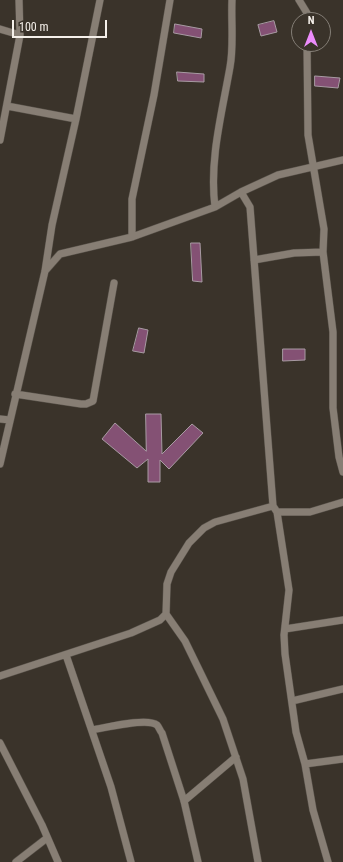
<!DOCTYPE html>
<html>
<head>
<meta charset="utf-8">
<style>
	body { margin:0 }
	#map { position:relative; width:343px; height:862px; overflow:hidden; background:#3a332a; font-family:"Roboto Condensed",sans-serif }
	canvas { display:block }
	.north { position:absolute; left:291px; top:12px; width:40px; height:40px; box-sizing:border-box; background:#3a332a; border:1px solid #857f77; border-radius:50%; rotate:0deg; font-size:11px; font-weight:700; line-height:16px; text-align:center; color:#f5f0ea }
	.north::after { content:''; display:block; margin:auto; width:14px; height:18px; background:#ec8cfb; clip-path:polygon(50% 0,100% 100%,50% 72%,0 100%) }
	.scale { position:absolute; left:12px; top:20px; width:95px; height:18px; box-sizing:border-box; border:2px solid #f5f0ea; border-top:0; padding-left:5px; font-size:12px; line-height:14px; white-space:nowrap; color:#f5f0ea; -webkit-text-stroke:3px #3a332a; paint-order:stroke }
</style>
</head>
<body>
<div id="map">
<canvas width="343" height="862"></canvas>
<div class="north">N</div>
<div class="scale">100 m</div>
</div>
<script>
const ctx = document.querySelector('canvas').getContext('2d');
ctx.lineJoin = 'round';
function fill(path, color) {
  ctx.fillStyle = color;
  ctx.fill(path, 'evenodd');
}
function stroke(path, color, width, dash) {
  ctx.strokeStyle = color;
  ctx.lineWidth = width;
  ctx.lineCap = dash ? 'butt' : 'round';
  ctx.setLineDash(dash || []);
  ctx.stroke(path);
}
const building = new Path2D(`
	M274 21 277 32 261 36 258 25Z
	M175 24 202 29 201 38 174 33Z
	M177 72 204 74V82L178 81Z
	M315 76 340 78 338 88 315 86Z
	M191 243H200L202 282 193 281Z
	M139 328 148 330 144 353 133 351Z
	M283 349H305V360L283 361Z
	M146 414H161L162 454 192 424 203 433 169 469 160 460V482H148V459L137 468 102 439 115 423 146 451Z`);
const street = new Path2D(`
	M299 0 307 13V20
	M0 29 20 35
	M7 106 76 119
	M0 140 20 35 19 0
	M241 192 278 175 343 160
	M215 207C209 160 222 113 230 67 234 46 231 22 232 0
	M132 237V199L154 95 170 0
	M323 252 333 332V408L339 457 343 472
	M254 260 294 253 323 252 324 229 308 135 307 44
	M45 271 60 254 132 237 215 207 241 192 250 207 273 506 277 512H310L343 502
	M15 394 81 404H86L93 401 114 283
	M0 419 10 420
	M0 464 45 271 52 225 76 119 100 0
	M277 512 289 590 284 635 285 654 296 732 305 764 313 810 328 862
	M285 629 343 620
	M66 655 111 787 131 862
	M0 676 131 633 160 620 166 614
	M292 701 343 689
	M92 730C105 728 147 717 157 725 159 727 160 731 162 733L184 801 198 862
	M0 743 42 825 58 862
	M305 764 343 759
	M184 801 236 757
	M16 862 47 838
	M258 862 243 779 223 719 185 641 166 614 167 584 171 572 189 543 204 528 215 522 273 506`);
fill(building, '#845174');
stroke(building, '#a89ba3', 1);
stroke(street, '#58524a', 8);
stroke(street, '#877e74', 7);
</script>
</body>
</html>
